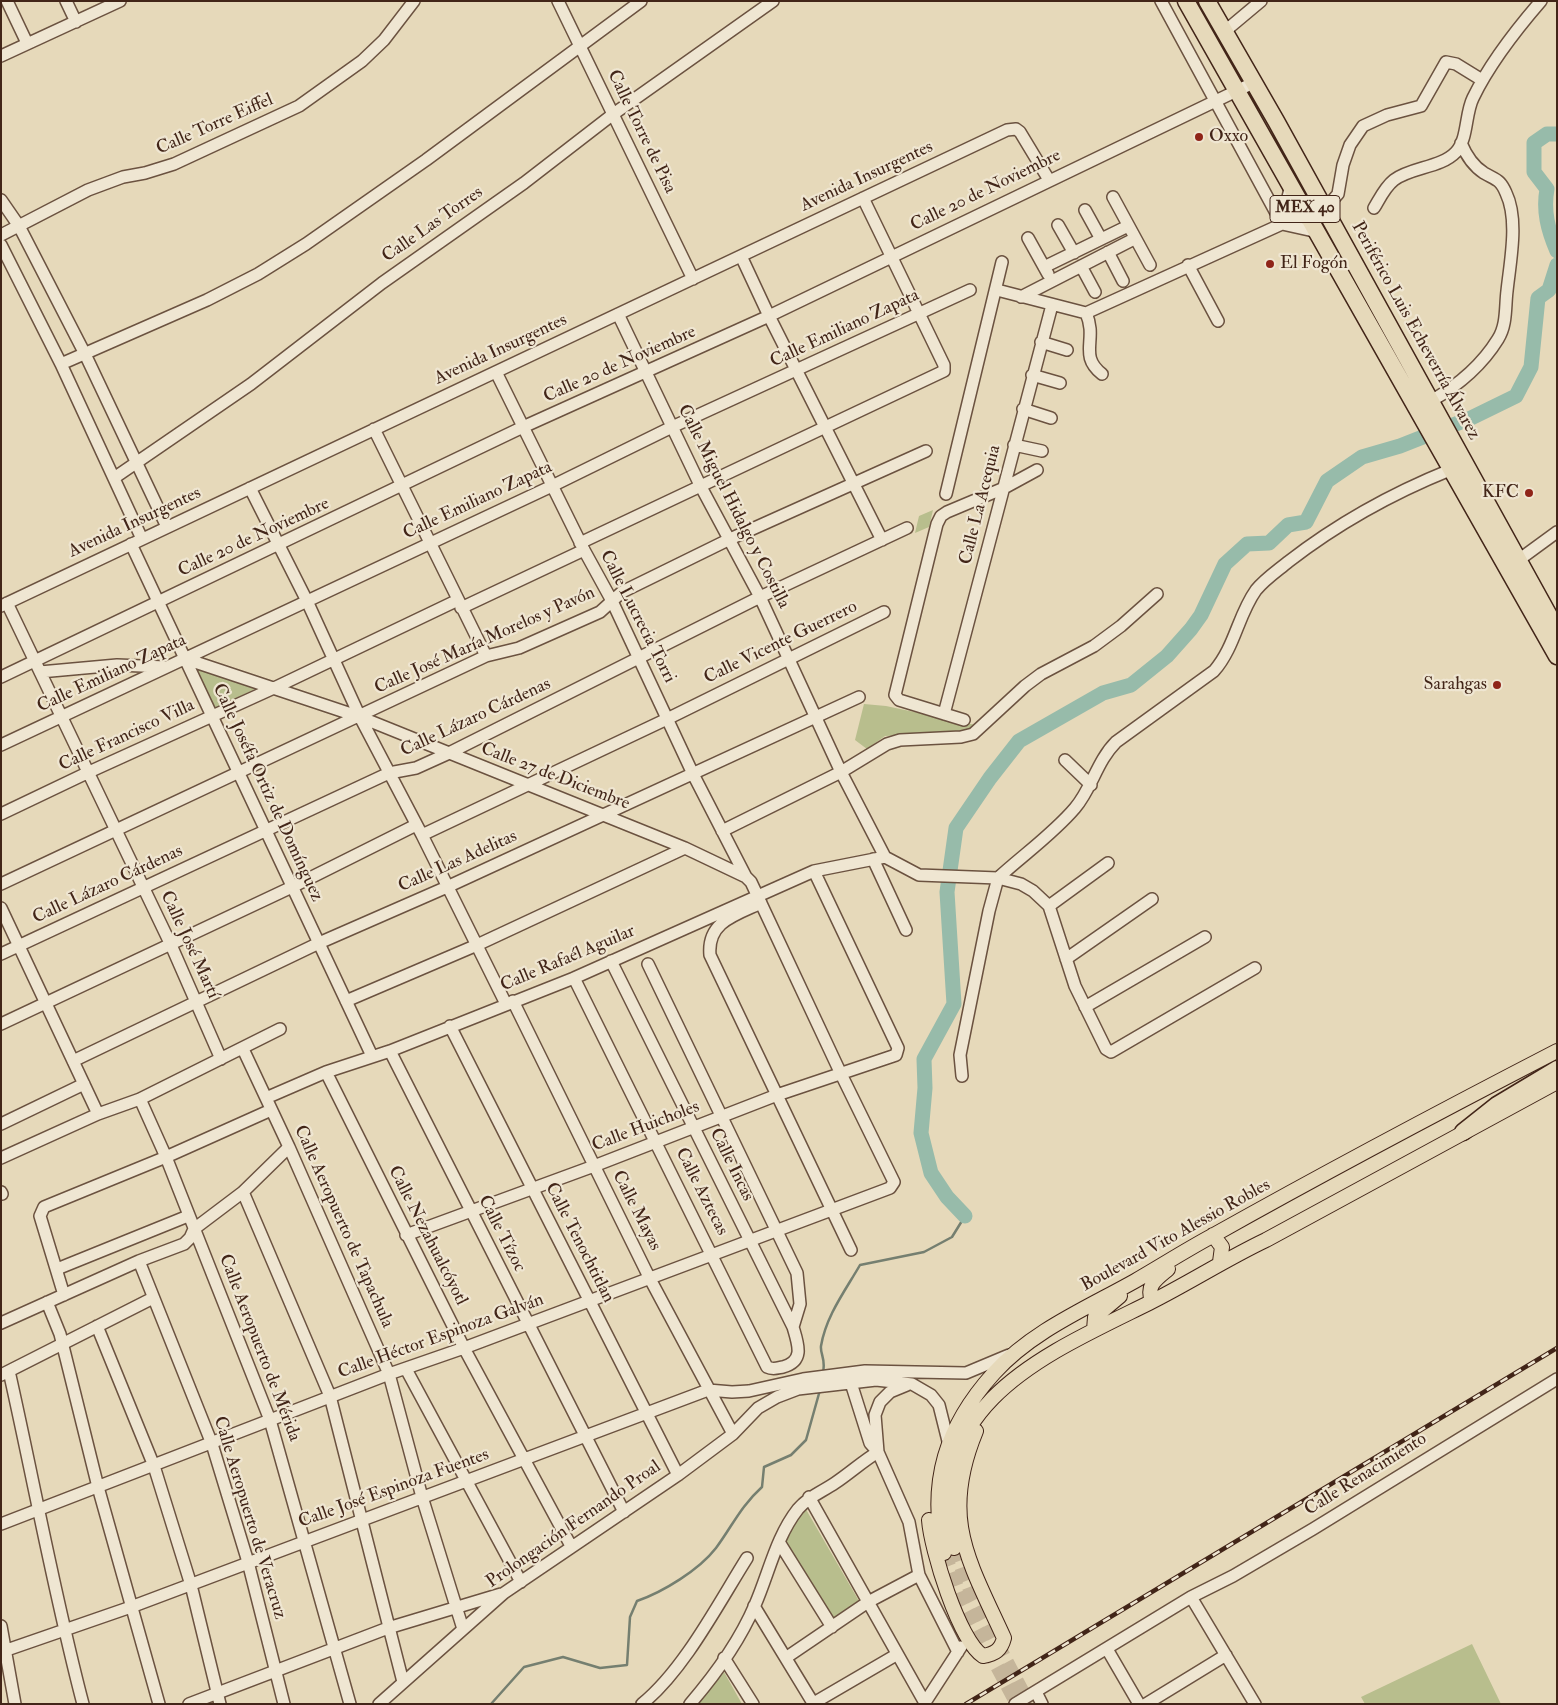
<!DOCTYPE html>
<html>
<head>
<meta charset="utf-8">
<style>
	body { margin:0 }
	#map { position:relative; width:1558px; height:1705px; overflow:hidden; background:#e6d9ba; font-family:"IM FELL Double Pica",serif }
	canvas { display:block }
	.frame { position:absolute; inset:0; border:2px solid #422518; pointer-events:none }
</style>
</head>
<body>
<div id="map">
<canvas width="1558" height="1705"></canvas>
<div class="frame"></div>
</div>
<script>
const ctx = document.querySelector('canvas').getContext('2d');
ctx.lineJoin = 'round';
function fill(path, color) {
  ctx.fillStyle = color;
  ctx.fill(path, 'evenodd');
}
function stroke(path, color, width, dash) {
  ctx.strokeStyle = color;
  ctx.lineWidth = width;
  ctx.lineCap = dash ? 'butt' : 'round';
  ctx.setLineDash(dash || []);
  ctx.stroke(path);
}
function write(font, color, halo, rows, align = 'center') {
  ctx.font = font + ' "IM FELL Double Pica",serif';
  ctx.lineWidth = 4.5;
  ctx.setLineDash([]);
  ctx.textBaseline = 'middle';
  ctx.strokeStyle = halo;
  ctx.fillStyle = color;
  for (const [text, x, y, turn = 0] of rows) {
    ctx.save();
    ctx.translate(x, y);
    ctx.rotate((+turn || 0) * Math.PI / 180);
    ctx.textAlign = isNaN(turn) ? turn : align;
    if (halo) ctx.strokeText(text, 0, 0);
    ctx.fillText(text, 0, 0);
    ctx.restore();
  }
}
const green = new Path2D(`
	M933 510 929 527 915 533 919 516Z
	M193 666 257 688 214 709Z
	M864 704 886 706 976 725 972 732 885 736 867 749 855 740Z
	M804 1506 859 1601 835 1622 784 1539Z
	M1472 1644 1501 1704H1365L1361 1697Z
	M724 1672 742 1704H698Z`);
const stream = new Path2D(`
	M823 1372C826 1359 820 1354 821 1346 826 1316 845 1291 860 1265L924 1252 952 1237 965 1216
	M491 1704 524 1667 563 1657 600 1668 627 1665 630 1617 637 1601C663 1592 699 1570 716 1548 733 1525 740 1507 762 1487L764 1467 791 1455 806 1440 820 1390`);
const river = new Path2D(`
	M1557 134H1547L1534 143V172L1547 189C1543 211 1548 230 1557 251
	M965 1216 947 1197 931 1173 921 1133 925 1088 924 1059 954 1004 947 892 956 828 990 778 1019 741 1103 693 1131 685 1167 656 1191 629 1201 615 1225 564 1247 544 1269 543 1288 525 1306 522 1327 481 1362 457 1400 446 1471 418 1516 396 1531 367 1538 298 1549 290 1557 265`);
const majorTunnel = new Path2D(`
	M954 1548 973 1598 1029 1704
	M944 1553 962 1600 1017 1704`);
const minor = new Path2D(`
	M7 1 27 43
	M66 1 76 22
	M558 1 693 279
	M1161 1 1282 224
	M1224 32 1261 1
	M1 56 120 1
	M1113 197 1150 265
	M1 200 19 226 85 354 167 527
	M1374 208C1380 198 1385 187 1394 180 1411 167 1441 168 1456 152 1468 139 1465 114 1473 98 1490 63 1515 31 1541 1
	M1325 209 1338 194 1343 165 1350 145 1363 126 1387 115 1421 106 1446 62 1456 64 1482 80
	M1085 210 1101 239
	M1282 224 1291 184
	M1058 225 1074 253
	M1 235 88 190 123 177 145 173 174 164 299 106 362 61 384 40 414 1
	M1028 238 1048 274
	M1 245 61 364 142 539
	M1108 252 1123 281
	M741 256 769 316 882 540
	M1188 265 1218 321
	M1081 266 1095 292
	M1044 267 1128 226
	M997 290 1086 313 1282 224 1318 232
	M1021 297 1134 239
	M1086 313C1098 340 1078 355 1102 374
	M618 314 700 485 760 597 841 772 885 857
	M1041 342 1067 350
	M61 364 207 300 258 274 306 244 426 160 641 1
	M496 372 584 550 612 601 693 774 746 877
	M1032 375 1060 383
	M1431 401C1457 386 1482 365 1498 339 1507 325 1505 307 1507 291 1510 262 1519 220 1506 193 1500 179 1496 180 1484 173 1473 166 1466 155 1461 143
	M1023 409 1051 418
	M374 429 486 656
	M1014 445 1042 451
	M114 478 251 384 382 283 524 183 612 115 773 1
	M250 488 307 601 360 717 422 835 506 1004
	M946 494 1002 262
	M580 543 944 371V365L863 198
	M131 544 372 1056
	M1520 559 1557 532
	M7 603 171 945 221 1059
	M1 606 1007 130 1016 129 1020 132 1049 180
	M461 608 584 550
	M40 672 117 665 166 667
	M1 677 523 427 769 316 1253 83
	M944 714 1052 305
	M964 720 899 700 895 695 937 524 941 516 947 512 1004 488 1037 470
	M1 745 552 486 672 427 970 290
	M1065 760 1091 785
	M1 814 89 772 274 688 458 600
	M722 831 841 772 887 744 900 740 961 737 973 734 1025 686 1041 674 1094 646 1121 626 1157 594
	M422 835 667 719 884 612
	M885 857 919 875 998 878 1021 884 1033 891 1049 906 1075 986 1106 1049 1111 1052 1255 968
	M873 859 906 930
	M998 878C1023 855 1053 834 1075 808 1092 788 1097 761 1116 742L1214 671C1235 647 1238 615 1256 590 1265 579 1277 571 1288 562 1337 524 1393 493 1450 470
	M1 884 486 656 519 648 600 612 622 592 730 539 926 451
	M761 903C735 915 707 922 710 955L851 1250
	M1049 906 1108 863
	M1 908 98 1114
	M1 954 389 773 416 768 447 754 760 597 907 528
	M1066 959 1152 899
	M648 964 797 1273 800 1304 793 1327
	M574 978 767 1367C773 1370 777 1368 783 1367 805 1361 798 1344 793 1327L611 961
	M346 1001 477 945 685 848
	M513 1001 649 1277 733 1434
	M1085 1007 1205 937
	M1 1024 292 887 416 825
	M450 1026 678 1475
	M243 1049 289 1147 389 1374 422 1497 463 1629
	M390 1051 624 1512
	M73 1061 319 943 447 887 859 697
	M326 1072 464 1348 571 1546
	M962 1076 960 1055 989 911 998 878
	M266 1098 326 1072 390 1051 574 978 814 871 885 857
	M140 1099 166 1157 270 1420 350 1704
	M1 1124 84 1084
	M1 1158 98 1114 140 1099 280 1029
	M1 1192 2 1194
	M243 1192 330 1396 403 1682
	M406 1235 594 1166 777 1095 896 1055 898 1048 814 871
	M139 1261 212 1444 248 1562 284 1704
	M57 1269 188 1216
	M64 1295 40 1216 44 1207 166 1157 271 1110
	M47 1302 60 1334 98 1487 159 1704
	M1 1323 139 1261 184 1244 190 1238 194 1229 243 1192 289 1147
	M97 1326 154 1466 191 1585 220 1704
	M406 1369 521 1582
	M9 1371C34 1482 54 1594 83 1704
	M1 1375 153 1298
	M851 1383 870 1443 878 1452
	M907 1385 890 1392 880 1402 875 1415 878 1452 909 1522 919 1575 958 1652
	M809 1497 925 1703
	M1 1524 389 1374 464 1348 890 1188 894 1182 841 1074 751 882 746 877 685 848 360 717 186 659
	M779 1542 832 1627
	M1191 1597 1255 1704
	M754 1606 813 1703
	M1 1626 15 1704
	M1107 1649 1139 1704
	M1 1652 131 1607 708 1390 732 1392 749 1391 803 1379 865 1371 966 1373 1009 1355
	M787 1657 868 1602 919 1575
	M724 1658 753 1704
	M1036 1692 1042 1704
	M189 1704 388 1628 501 1594
	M379 1704 504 1593 678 1475 733 1434 758 1408 777 1397 798 1389 876 1380 912 1384 931 1395 939 1405 948 1441
	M642 1704C684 1670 718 1604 747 1558
	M690 1704C715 1675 740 1640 755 1605 769 1573 776 1537 798 1509 809 1496 822 1492 835 1483 850 1473 863 1461 878 1452
	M812 1704 896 1655
	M924 1704 961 1647
	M1015 1704 1191 1597 1233 1576 1313 1529 1557 1379
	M1146 1704 1226 1655`);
const major = new Path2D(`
	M1213 1235 1222 1247 1220 1262
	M1152 1301C1146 1285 1156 1279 1168 1269
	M1094 1330 1095 1317 1120 1296
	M929 1520C931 1549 959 1641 983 1656 995 1654 1001 1650 1004 1638 968 1559 940 1518 976 1431
	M954 1548C921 1405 1044 1355 1149 1303 1189 1283 1226 1259 1266 1240L1557 1082
	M944 1553C928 1482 946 1426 994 1373 1032 1331 1087 1308 1135 1281 1161 1266 1186 1250 1212 1236 1326 1172 1441 1111 1557 1051`);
const highway = new Path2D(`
	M1186 1 1557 656
	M1207 1 1276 121 1557 630
	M1463 1132 1497 1105 1557 1069`);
const rail = new Path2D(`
	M966 1704 1557 1348`);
const markers = [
	[1199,137,5,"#8f2418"],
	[1270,264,5,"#8f2418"],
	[1529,493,5,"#8f2418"],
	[1497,685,5,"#8f2418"]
];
const shields = [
	[1305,209,70]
];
const shieldNames = [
	["MEX 40",1305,209]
];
const streetNames = [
	["Calle Torre Eiffel",215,125,-24],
	["Calle Torre de Pisa",641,132,64],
	["Avenida Insurgentes",867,177,-25],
	["Calle 20 de Noviembre",986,191,-26],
	["Calle Las Torres",433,225,-35],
	["Calle Emiliano Zapata",845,329,-25],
	["Periférico Luis Echeverría Álvarez",1415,331,61],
	["Avenida Insurgentes",501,350,-25],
	["Calle 20 de Noviembre",620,365,-24],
	["Calle Emiliano Zapata",478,501,-25],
	["Calle La Acequia",981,505,-76],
	["Calle Miguel Hidalgo y Costilla",733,507,63],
	["Avenida Insurgentes",135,523,-25],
	["Calle 20 de Noviembre",254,538,-25],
	["Calle Lucrecia Torri",637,617,63],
	["Calle José María Morelos y Pavón",485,641,-24],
	["Calle Vicente Guerrero",781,643,-26],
	["Calle Emiliano Zapata",112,674,-25],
	["Calle Lázaro Cárdenas",476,718,-25],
	["Calle Francisco Villa",127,736,-25],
	["Calle 27 de Diciembre",555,777,21],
	["Calle Joséfa Ortiz de Domínguez",267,793,65],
	["Calle Las Adelitas",458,862,-24],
	["Calle Lázaro Cárdenas",108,885,-25],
	["Calle José Martí",189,945,65],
	["Calle Rafaél Aguilar",568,959,-23],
	["Calle Huicholes",646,1127,-21],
	["Calle Incas",731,1165,64],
	["Calle Aztecas",701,1192,63],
	["Calle Mayas",636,1211,63],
	["Calle Aeropuerto de Tapachula",343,1227,66],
	["Calle Tízoc",501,1234,63],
	["Calle Nezahualcóyotl",427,1236,63],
	["Boulevard Vito Alessio Robles",1176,1236,-29],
	["Calle Tenochtitlan",579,1243,63],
	["Calle Héctor Espinoza Galván",441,1337,-20],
	["Calle Aeropuerto de Mérida",259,1348,69],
	["Calle Renacimiento",1366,1475,-32],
	["Calle José Espinoza Fuentes",394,1489,-20],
	["Calle Aeropuerto de Veracruz",249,1518,73],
	["Prolongación Fernando Proal",574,1525,-35]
];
const poiNames = [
	["Oxxo",1209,137],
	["El Fogón",1280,264],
	["KFC",1519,493,"right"],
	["Sarahgas",1487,685,"right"]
];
fill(green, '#b8be8d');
stroke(stream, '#757f70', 2.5);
stroke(river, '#97bbaa', 15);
stroke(majorTunnel, '#c5b59a', 14, [14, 7]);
stroke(minor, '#6b5240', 14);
stroke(major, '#422518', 16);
stroke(highway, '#422518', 19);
stroke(minor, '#efe6d2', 11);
stroke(major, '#e6d9ba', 14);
stroke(highway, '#e6d9ba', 16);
stroke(rail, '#422518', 4.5);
stroke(rail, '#efe6d2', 2.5, [8]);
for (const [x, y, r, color] of markers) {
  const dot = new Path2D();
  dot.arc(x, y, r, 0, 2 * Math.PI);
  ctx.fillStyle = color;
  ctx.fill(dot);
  stroke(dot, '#efe6d2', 2);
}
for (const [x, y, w] of shields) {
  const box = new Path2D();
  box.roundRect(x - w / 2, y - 13.5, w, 27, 4);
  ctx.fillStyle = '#efe6d2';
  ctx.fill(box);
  stroke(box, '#422518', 1);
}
write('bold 16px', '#422518', null, shieldNames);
write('18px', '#422518', '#efe6d2', streetNames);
write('18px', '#422518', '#efe6d2', poiNames, 'left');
</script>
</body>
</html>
